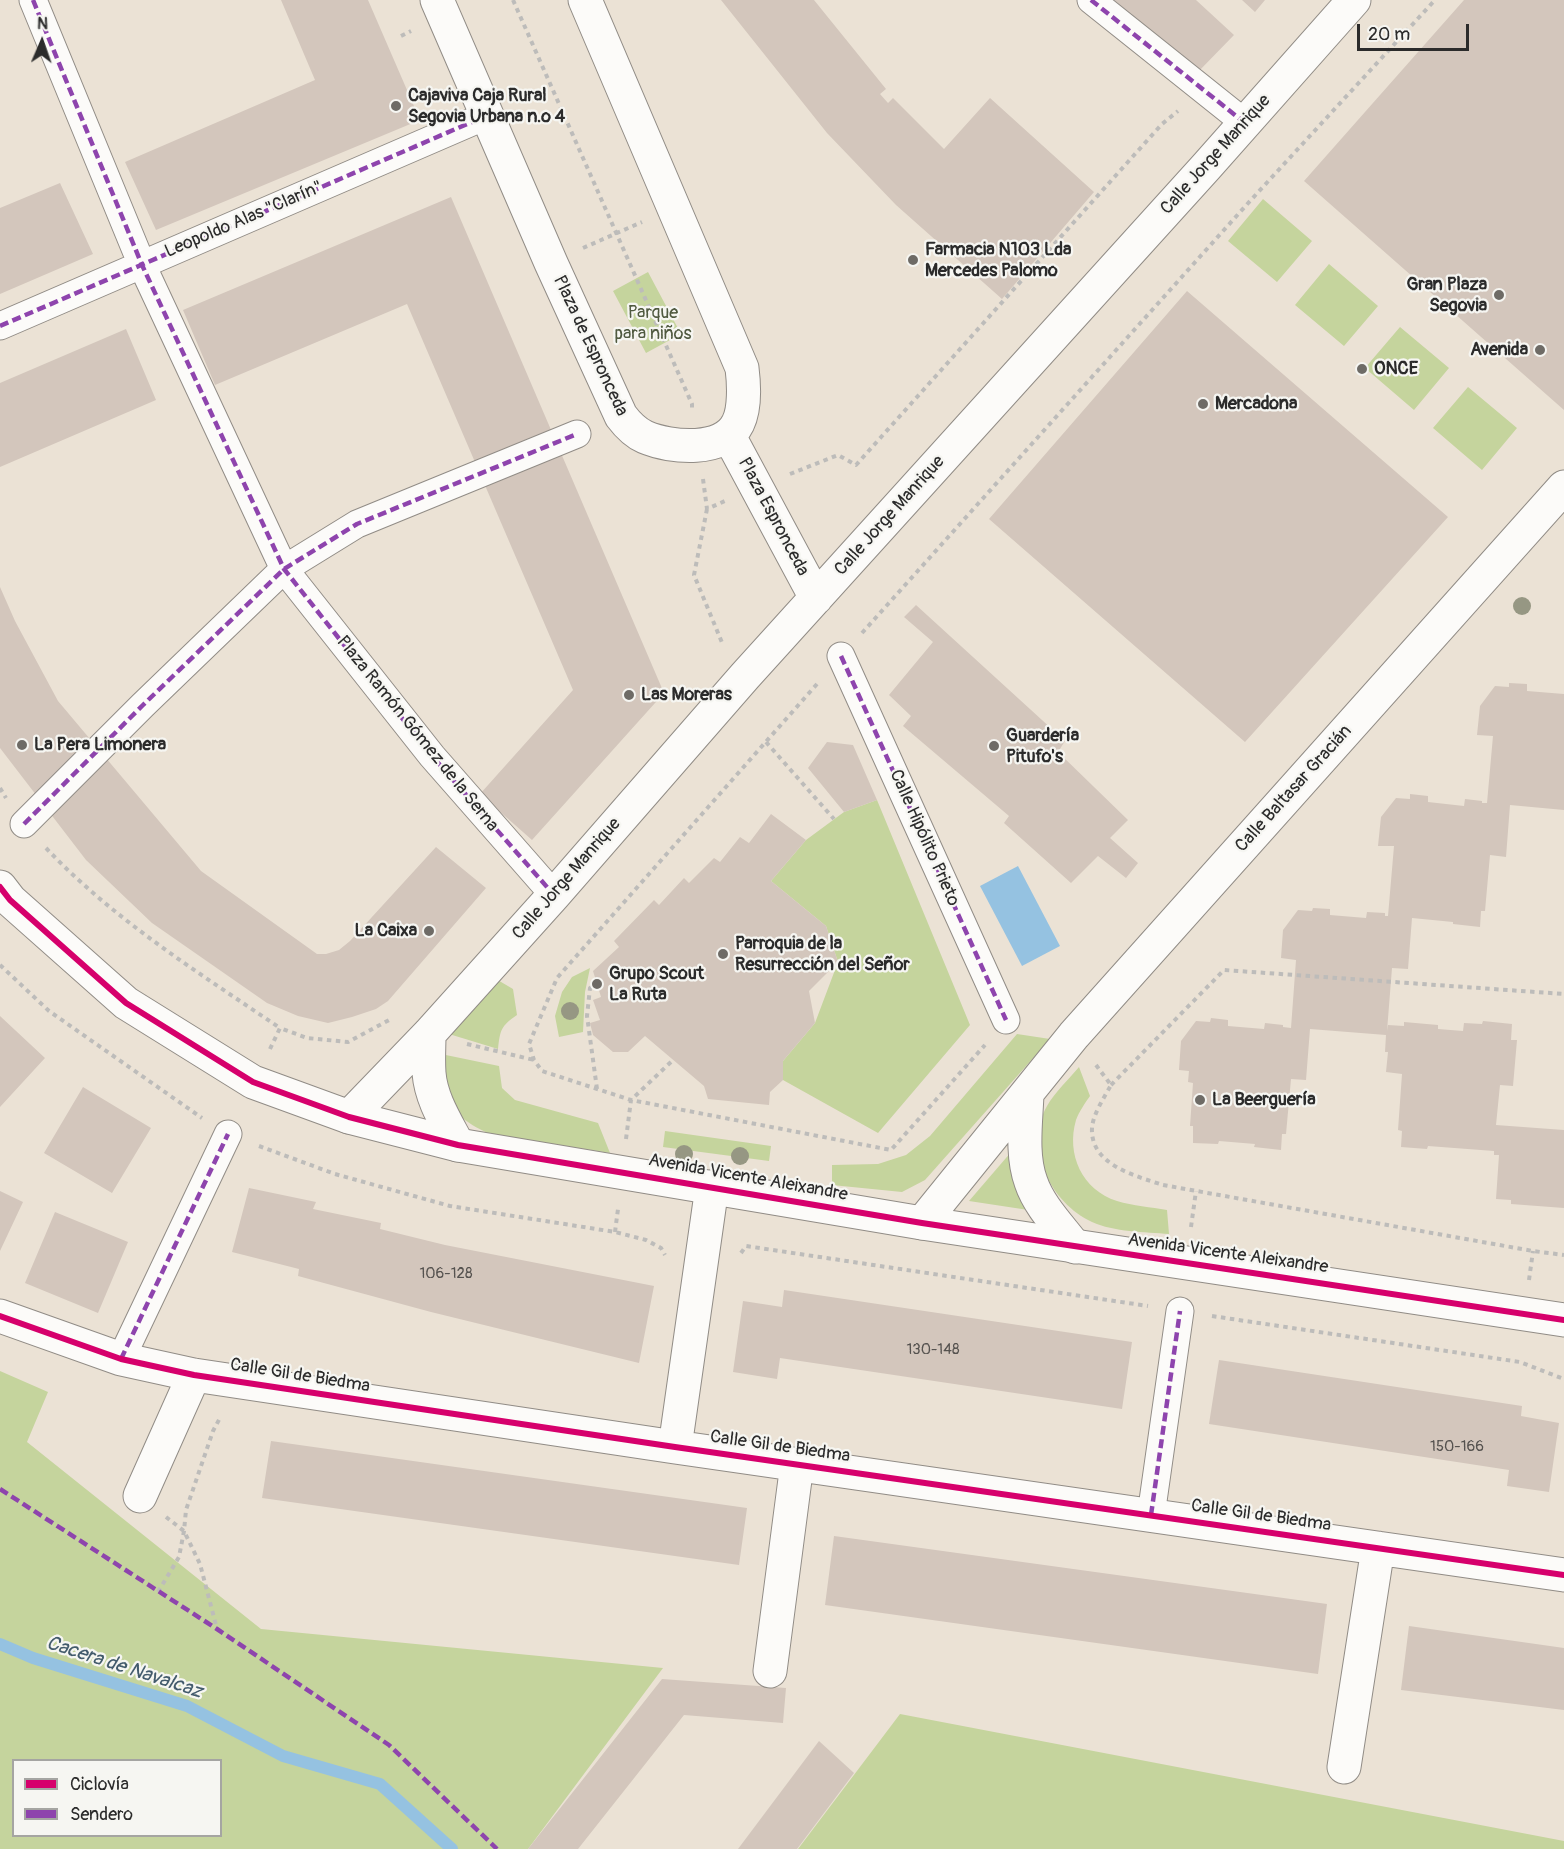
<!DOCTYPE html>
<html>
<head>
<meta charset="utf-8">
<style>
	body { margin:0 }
	#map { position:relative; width:1564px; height:1849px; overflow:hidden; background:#ebe2d5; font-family:Pangolin,sans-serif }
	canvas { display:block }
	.legend { position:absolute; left:12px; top:1759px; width:210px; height:78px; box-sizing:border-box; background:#f6f6f2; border:2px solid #a5a5a2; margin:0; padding:8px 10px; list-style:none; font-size:18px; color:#2b2b2b }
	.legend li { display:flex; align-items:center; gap:12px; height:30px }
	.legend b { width:30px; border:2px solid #a5a5a2 }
	.north { position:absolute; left:12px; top:12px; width:60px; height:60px; -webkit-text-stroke:4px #f6f6f2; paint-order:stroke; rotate:2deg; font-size:16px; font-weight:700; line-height:24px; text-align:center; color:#2b2b2b }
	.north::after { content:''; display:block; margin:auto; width:21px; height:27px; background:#2b2b2b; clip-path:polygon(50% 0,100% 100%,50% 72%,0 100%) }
	.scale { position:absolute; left:1357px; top:24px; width:112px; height:27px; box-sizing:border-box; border:3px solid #2b2b2b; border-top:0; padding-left:8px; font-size:18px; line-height:21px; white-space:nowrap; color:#2b2b2b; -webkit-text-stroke:4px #f6f6f2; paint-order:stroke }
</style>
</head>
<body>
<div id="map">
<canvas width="1564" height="1849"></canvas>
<ul class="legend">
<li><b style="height:8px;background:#d6006c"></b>Ciclovía</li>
<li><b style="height:8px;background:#8e44ad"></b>Sendero</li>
</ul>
<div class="north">N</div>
<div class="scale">20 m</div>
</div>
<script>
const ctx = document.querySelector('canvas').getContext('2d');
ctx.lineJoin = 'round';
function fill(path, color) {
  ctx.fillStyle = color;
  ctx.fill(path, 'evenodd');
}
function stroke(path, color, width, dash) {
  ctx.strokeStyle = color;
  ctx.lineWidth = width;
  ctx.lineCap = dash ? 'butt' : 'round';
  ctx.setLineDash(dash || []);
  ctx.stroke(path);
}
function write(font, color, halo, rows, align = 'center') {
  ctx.font = font + ' Pangolin,sans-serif';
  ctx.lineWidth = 4.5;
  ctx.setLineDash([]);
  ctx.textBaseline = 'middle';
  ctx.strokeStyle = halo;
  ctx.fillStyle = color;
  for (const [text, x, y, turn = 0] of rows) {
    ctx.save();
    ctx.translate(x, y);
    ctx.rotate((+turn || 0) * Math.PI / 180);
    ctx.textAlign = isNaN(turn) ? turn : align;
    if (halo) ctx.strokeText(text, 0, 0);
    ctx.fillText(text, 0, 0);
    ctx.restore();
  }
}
const green = new Path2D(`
	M1263 199 1312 241 1277 282 1228 241Z
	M1329 264 1378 306 1344 346 1295 305Z
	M648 272 681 334 646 353 613 291Z
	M1400 327 1449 368 1414 410 1365 368Z
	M1468 387 1517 428 1482 470 1433 428Z
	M877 800 970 1025 878 1133 783 1080V1061L815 1023 838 962 826 926 771 881 806 840 844 812Z
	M590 968 585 992 583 1032 559 1037 555 1016 562 992 572 977Z
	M496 979 513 989 517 1015C501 1026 500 1030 498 1049L449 1034Z
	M1017 1034 1050 1039 925 1180 902 1192 832 1185V1165L878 1164 906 1155 930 1136Z
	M441 1054 499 1066 502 1088 515 1100 598 1123 610 1153 490 1134C472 1126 451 1114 445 1093 442 1081 443 1067 441 1054Z
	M1079 1067 1090 1096C1085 1103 1079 1112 1076 1120 1066 1154 1082 1190 1117 1201 1133 1206 1151 1207 1167 1210L1169 1234C1145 1232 1114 1232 1092 1222 1051 1203 1023 1148 1047 1106 1055 1092 1069 1079 1079 1067Z
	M665 1131 771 1146 769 1161 663 1147Z
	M1012 1151 1035 1211 969 1201Z
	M0 1371 48 1392 27 1442 261 1629 663 1668 528 1849H0ZM14 1760H220V1836H14Z
	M900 1714 1564 1841V1849H798Z`);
const water = new Path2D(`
	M1018 866 1060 946 1022 966 980 886Z`);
const stream = new Path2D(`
	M0 1644 33 1658 187 1706 283 1756 380 1784 452 1849`);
const building = new Path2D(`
	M281 0H368L420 120 156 230 125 162 315 80Z
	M721 0H814L886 89 880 94 888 103 893 98 944 149 990 98 1094 192 1002 299 896 205 827 133Z
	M1114 0H1196L1234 35 1198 72Z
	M1242 0H1265L1255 12Z
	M1464 0H1564V410L1304 181Z
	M60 183 93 254 0 294V208Z
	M451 197 664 693 532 840 480 794 573 690 407 304 215 385 183 310Z
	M1187 291 1448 517 1245 742 989 519Z
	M126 329 156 400 0 467V383Z
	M0 587 15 621 58 701 201 871 317 954H326L339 950 350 941 436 847 486 888 388 1001 376 1009 352 1017 328 1023 298 1016 267 1003 152 923 86 860 0 748Z
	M916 605 1065 741 1058 752 1128 820 1110 838 1138 863 1126 878 1098 856 1071 883 1004 823 1009 816 903 726 911 716 889 695 933 642 904 617Z
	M1509 683 1527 684V691L1564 694V810L1510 805 1506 857 1490 855 1485 911H1481L1480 927 1453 924V922L1412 918 1408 969 1392 968 1387 1031 1388 1025 1404 1026V1022L1438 1025V1029L1463 1031 1464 1023 1482 1024 1483 1021 1512 1024 1511 1040H1517L1513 1086 1500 1085 1496 1125 1564 1130V1208L1511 1204V1200L1496 1199 1499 1155H1494V1151L1428 1146 1427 1149 1401 1147 1402 1131 1398 1130 1402 1074 1386 1072 1388 1052H1385L1386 1035 1310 1029 1306 1080 1291 1079 1286 1134H1282L1281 1150 1254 1147 1255 1144 1219 1141 1218 1144 1193 1143V1126H1190L1193 1083 1188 1082 1189 1071 1179 1070 1181 1041 1196 1021 1210 1022 1211 1018 1228 1020V1026L1264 1029 1265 1023 1283 1025V1027L1291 1028 1296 960 1281 958 1283 930 1298 910 1312 911 1313 908 1330 909V915L1366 918 1367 912 1385 913V916H1388L1394 846H1378L1381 817 1396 798 1410 799V794L1428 796V802L1464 806 1465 799 1482 801V803H1487L1493 736 1477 735 1480 706 1495 686 1509 687Z
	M827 742 853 745 877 800 844 812 808 768Z
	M771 814 806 840 771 881 826 926 838 962 809 991 815 1023 783 1061V1080L770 1092 769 1105 708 1099 704 1086 645 1036 628 1052H613L593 1035 590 1023 600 1020 593 1000 601 997 593 971 619 947 614 941 654 900 659 905 684 878 689 883 714 858 720 862 740 837 749 843Z
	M0 1016 45 1058 0 1107Z
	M83 1087 151 1128 112 1193 44 1153Z
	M249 1188 316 1202 313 1209 381 1223 380 1229 445 1245 654 1286 639 1363 431 1312 298 1276 299 1269 232 1252Z
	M0 1191 23 1202 0 1251Z
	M55 1212 128 1242 98 1313 25 1283Z
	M784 1290 1132 1342 1122 1409 780 1358 777 1379 733 1372 743 1301 782 1307Z
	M1219 1360 1522 1406 1521 1416 1559 1423 1549 1492 1507 1486 1509 1470 1209 1424Z
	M271 1441 747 1508 739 1565 262 1498Z
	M834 1536 1327 1604 1318 1674 825 1605Z
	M1409 1626 1564 1648V1710L1401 1690Z
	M662 1679 786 1688 783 1723 684 1715 578 1849H528Z
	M819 1741 854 1773 797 1849H738Z`);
const path = new Path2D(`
	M513 0 692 404V409
	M401 36 411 31
	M583 248 642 222
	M790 474 838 455 856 465 1162 124 1178 111
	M703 479 707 509 725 501
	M707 509 694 575 723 645
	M862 633 1250 201 1435 0
	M817 684 557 978 529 1044 534 1060 542 1071 631 1100 891 1150 985 1045
	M766 742 834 819
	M0 788 6 798
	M46 848C114 920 199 973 280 1028
	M0 965 49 1011 202 1118
	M467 1044 534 1060
	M270 1049 280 1028 307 1038 348 1042 391 1019
	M1096 1065 1111 1085C1104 1098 1093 1114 1092 1128 1090 1165 1136 1176 1163 1185L1533 1251 1564 1255
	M1111 1085 1224 970 1564 994
	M597 1089 587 1016 590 988 597 984
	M626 1139 631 1100 673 1060
	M259 1146 335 1174 450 1206 615 1232 646 1240 661 1248 665 1255
	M1191 1227 1196 1191
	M615 1232 618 1209
	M741 1253 746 1246 1148 1306
	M1529 1280 1533 1251
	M1212 1316 1520 1362 1564 1379
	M166 1517 184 1531 200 1564 217 1629
	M158 1592 179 1557 184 1531 186 1510 213 1431 221 1416`);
const pedestrian = new Path2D(`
	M33 0 142 265 284 569 432 756 554 895
	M1091 0 1245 123
	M0 326 488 115
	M841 656 1006 1020
	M24 824 143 705 284 569 357 524 577 434
	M121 1359 228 1134
	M1151 1515 1180 1311`);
const minor = new Path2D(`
	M437 0 551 263 621 416C627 424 636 433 645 437 671 448 724 453 738 423 745 409 744 384 742 368L585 0
	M729 436 816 598
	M429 1034C429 1047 428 1060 429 1073 431 1099 446 1122 458 1145
	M1027 1094C1026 1122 1021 1155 1031 1182 1039 1206 1060 1227 1075 1247
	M349 1117 429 1034 554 895 745 676 1206 167 1354 0
	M922 1223 1074 1035 1564 487
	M0 1316 121 1359 194 1375 675 1447 1564 1575
	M675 1447 712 1187
	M140 1496 194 1375
	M770 1671 797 1464
	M1344 1767 1378 1548`);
const tertiary = new Path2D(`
	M0 887 10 900 126 1003 253 1082 349 1117 458 1145 922 1223 1564 1320`);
const quiet = new Path2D(`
	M33 0 142 265 284 569 432 756 554 895
	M1091 0 1245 123
	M0 326 488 115
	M841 656 1006 1020
	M24 824 143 705 284 569 357 524 577 434
	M121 1359 228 1134
	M0 1489 217 1629 389 1745 497 1849
	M1151 1515 1180 1311`);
const cycleway = new Path2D(`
	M0 887 10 900 126 1003 253 1082 349 1117 458 1145 922 1223 1564 1320
	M0 1316 121 1359 194 1375 675 1447 1564 1575`);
const trees = [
	[1522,606],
	[570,1011],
	[684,1154],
	[740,1156]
];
const markers = [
	[396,106,6,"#6e6b66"],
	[913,260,6,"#6e6b66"],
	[1499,295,6,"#6e6b66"],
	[1540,350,6,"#6e6b66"],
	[1362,369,6,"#6e6b66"],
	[1203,404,6,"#6e6b66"],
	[629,695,6,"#6e6b66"],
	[22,745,6,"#6e6b66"],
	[994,746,6,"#6e6b66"],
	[429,931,6,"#6e6b66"],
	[723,954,6,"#6e6b66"],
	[597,984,6,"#6e6b66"],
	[1200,1100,6,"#6e6b66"]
];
const numberNames = [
	["106-128",446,1274],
	["130-148",933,1350],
	["150-166",1457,1447]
];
const poiNames = [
	["Cajaviva Caja Rural",408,96],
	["Segovia Urbana n.º 4",408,117],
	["Farmacia N103 Lda",925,250],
	["Mercedes Palomo",925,271],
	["Gran Plaza",1487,285,"right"],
	["Segovia",1487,306,"right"],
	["Avenida",1528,350,"right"],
	["ONCE",1374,369],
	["Mercadona",1215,404],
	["Las Moreras",641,695],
	["Guardería",1006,736],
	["Pitufo's",1006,757],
	["La Pera Limonera",34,745],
	["La Caixa",417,931,"right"],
	["Parroquia de la",735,944],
	["Resurrección del Señor",735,965],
	["Grupo Scout",609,974],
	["La Ruta",609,995],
	["La Beerguería",1212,1100]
];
const streetNames = [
	["Calle Jorge Manrique",1216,155,-48],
	["Leopoldo Alas \"Clarín\"",244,220,-23],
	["Plaza de Espronceda",590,346,65],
	["Calle Jorge Manrique",890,516,-48],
	["Plaza Espronceda",773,517,62],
	["Plaza Ramón Gómez de la Serna",417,734,51],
	["Calle Baltasar Gracián",1294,789,-48],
	["Calle Hipólito Prieto",924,838,66],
	["Calle Jorge Manrique",567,879,-49],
	["Avenida Vicente Aleixandre",748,1178,10],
	["Avenida Vicente Aleixandre",1228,1254,8],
	["Calle Gil de Biedma",300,1376,9],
	["Calle Gil de Biedma",780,1447,8],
	["Calle Gil de Biedma",1261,1516,8]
];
const parkNames = [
	["Parque",653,313],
	["para niños",653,334]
];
const waterNames = [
	["Cacera de Navalcaz",124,1668,18]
];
fill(green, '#c5d49d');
fill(water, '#95c2e1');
stroke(stream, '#95c2e1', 12);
fill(building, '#d3c6bc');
stroke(pedestrian, '#918c86', 29);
stroke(minor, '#918c86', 35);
stroke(tertiary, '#918c86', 35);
stroke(path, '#bdbcba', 4, [4.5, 4.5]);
stroke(pedestrian, '#fcfbf9', 27);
stroke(minor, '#fcfbf9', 33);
stroke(tertiary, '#fcfbf9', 33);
stroke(quiet, '#8e44ad', 4.5, [9, 4.5]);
stroke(cycleway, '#d6006c', 6);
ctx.fillStyle = '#969783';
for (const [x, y] of trees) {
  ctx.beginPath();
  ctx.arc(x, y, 9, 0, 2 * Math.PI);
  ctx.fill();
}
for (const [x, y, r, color] of markers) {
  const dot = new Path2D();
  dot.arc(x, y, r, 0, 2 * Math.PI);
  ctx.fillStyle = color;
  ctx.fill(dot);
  stroke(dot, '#f6f6f2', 2);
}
write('15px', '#55524f', null, numberNames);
write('bold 18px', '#2b2b2b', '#f6f6f2', poiNames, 'left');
write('18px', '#2b2b2b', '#f6f6f2', streetNames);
write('18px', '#505a40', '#f6f6f2', parkNames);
write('italic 20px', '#435b6c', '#f6f6f2', waterNames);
</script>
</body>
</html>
